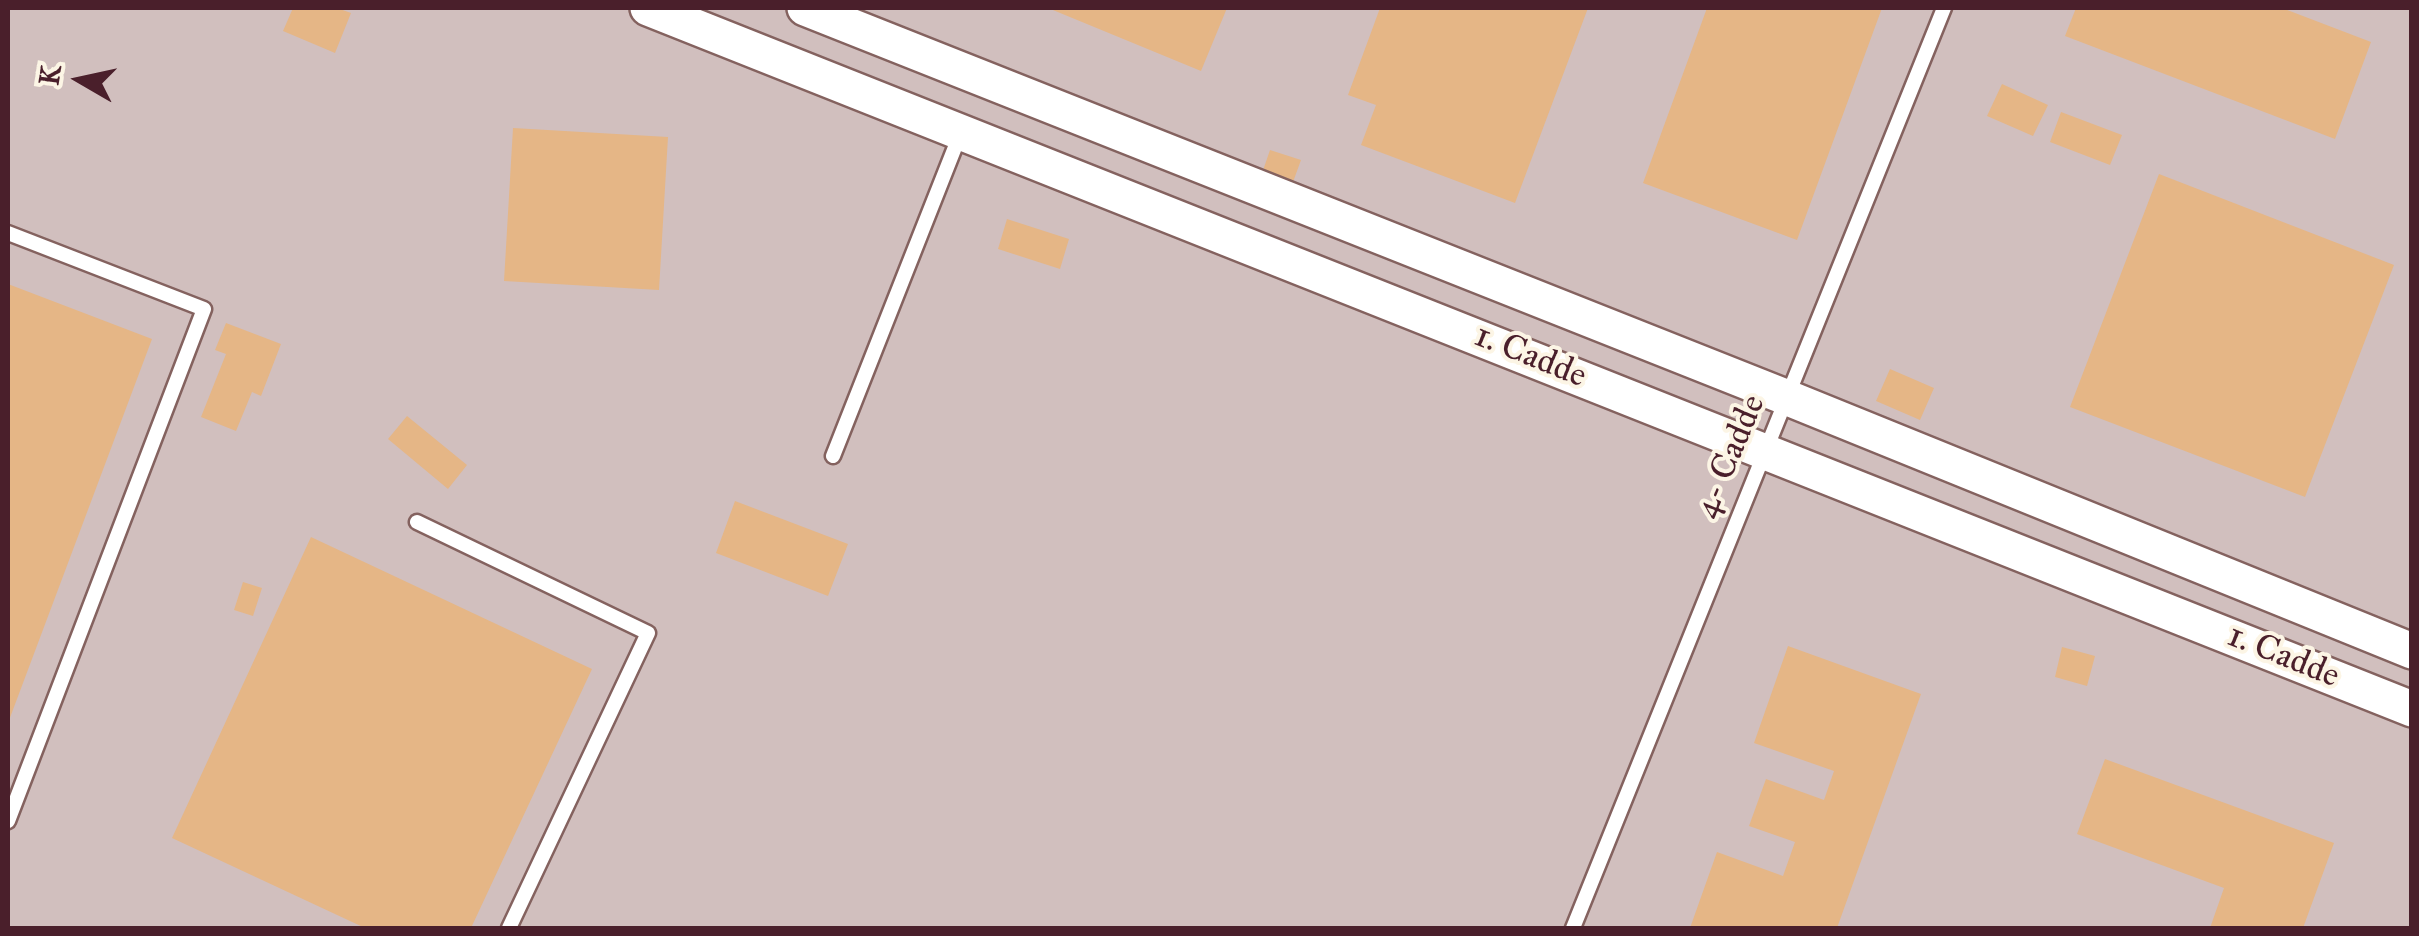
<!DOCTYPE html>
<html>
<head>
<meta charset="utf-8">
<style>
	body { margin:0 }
	#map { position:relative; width:2419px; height:936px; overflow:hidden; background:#f1dfbf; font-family:"IM FELL Great Primer",serif }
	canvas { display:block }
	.frame { position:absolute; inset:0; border:10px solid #4a1f2b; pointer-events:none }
	.north { position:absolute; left:30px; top:30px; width:100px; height:100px; -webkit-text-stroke:8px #fcf5e5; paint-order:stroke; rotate:279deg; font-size:28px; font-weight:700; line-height:40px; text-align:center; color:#4a1f2b }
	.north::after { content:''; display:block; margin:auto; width:35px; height:45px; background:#4a1f2b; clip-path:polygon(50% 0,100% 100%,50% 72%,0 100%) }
</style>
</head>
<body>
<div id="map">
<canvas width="2419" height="936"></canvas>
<div class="frame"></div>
<div class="north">K</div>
</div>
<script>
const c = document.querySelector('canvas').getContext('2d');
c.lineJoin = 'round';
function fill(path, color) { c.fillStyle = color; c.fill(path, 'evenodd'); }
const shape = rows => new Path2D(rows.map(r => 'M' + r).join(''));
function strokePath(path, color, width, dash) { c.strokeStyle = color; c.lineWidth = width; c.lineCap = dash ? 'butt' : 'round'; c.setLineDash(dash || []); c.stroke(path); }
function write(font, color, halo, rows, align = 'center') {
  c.font = font + ' "IM FELL Great Primer",serif'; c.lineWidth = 8; c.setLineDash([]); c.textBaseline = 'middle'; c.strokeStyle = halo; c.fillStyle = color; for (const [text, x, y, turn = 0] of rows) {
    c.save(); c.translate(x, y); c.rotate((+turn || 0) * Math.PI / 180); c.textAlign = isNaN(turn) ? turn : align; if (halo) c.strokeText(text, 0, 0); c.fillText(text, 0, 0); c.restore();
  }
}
const industrial = shape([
	[8,8,2411,8,2411,928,8,928]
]);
const building = shape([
	[293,8,337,8,351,13,335,53,283,31],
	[1048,8,1227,8,1201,71],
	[1380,8,1588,8,1515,203,1361,145,1376,105,1348,95],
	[1707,8,1882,8,1797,240,1643,183],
	[2076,8,2282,8,2371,42,2335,139,2065,36],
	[2002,84,2048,105,2033,136,1987,116],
	[2061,112,2122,135,2110,165,2050,142],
	[513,128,668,137,659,290,504,281],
	[1270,150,1301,160,1289,193,1259,182],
	[2159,174,2394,265,2305,497,2070,407],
	[1007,219,1069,239,1060,269,998,249],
	[8,284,152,339,8,723],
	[226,323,281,344,261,396,252,392,236,431,201,417,226,354,215,350],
	[1890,369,1934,388,1920,420,1876,401],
	[407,416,467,465,448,489,388,439],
	[735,501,848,544,828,596,716,553],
	[311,537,592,669,471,928,365,928,172,838],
	[243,582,262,588,253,616,234,610],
	[1788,646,1921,694,1837,928,1690,928,1717,852,1783,876,1795,842,1749,826,1766,779,1824,800,1834,771,1754,743],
	[2062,647,2095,656,2087,686,2055,677],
	[2105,759,2334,843,2303,928,2210,928,2224,888,2077,834]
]);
const service = shape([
	[8,233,204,309,8,821],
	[833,456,961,132],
	[417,522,648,633,509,928],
	[1573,928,1944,8]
]);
const tertiary = shape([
	[648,8,2412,709],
	[805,8,1788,398,2412,651]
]);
const streetNames = [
	["1. Cadde",1530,357,22],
	["4- Cadde",1731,457,-67],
	["1. Cadde",2283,657,22]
];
fill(industrial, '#d1bfbe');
fill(building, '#e5b686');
strokePath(service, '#84625f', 19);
strokePath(tertiary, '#84625f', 40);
strokePath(service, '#fff', 14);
strokePath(tertiary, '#fff', 35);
write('35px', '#4a1f2b', '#fcf5e5', streetNames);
</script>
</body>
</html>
